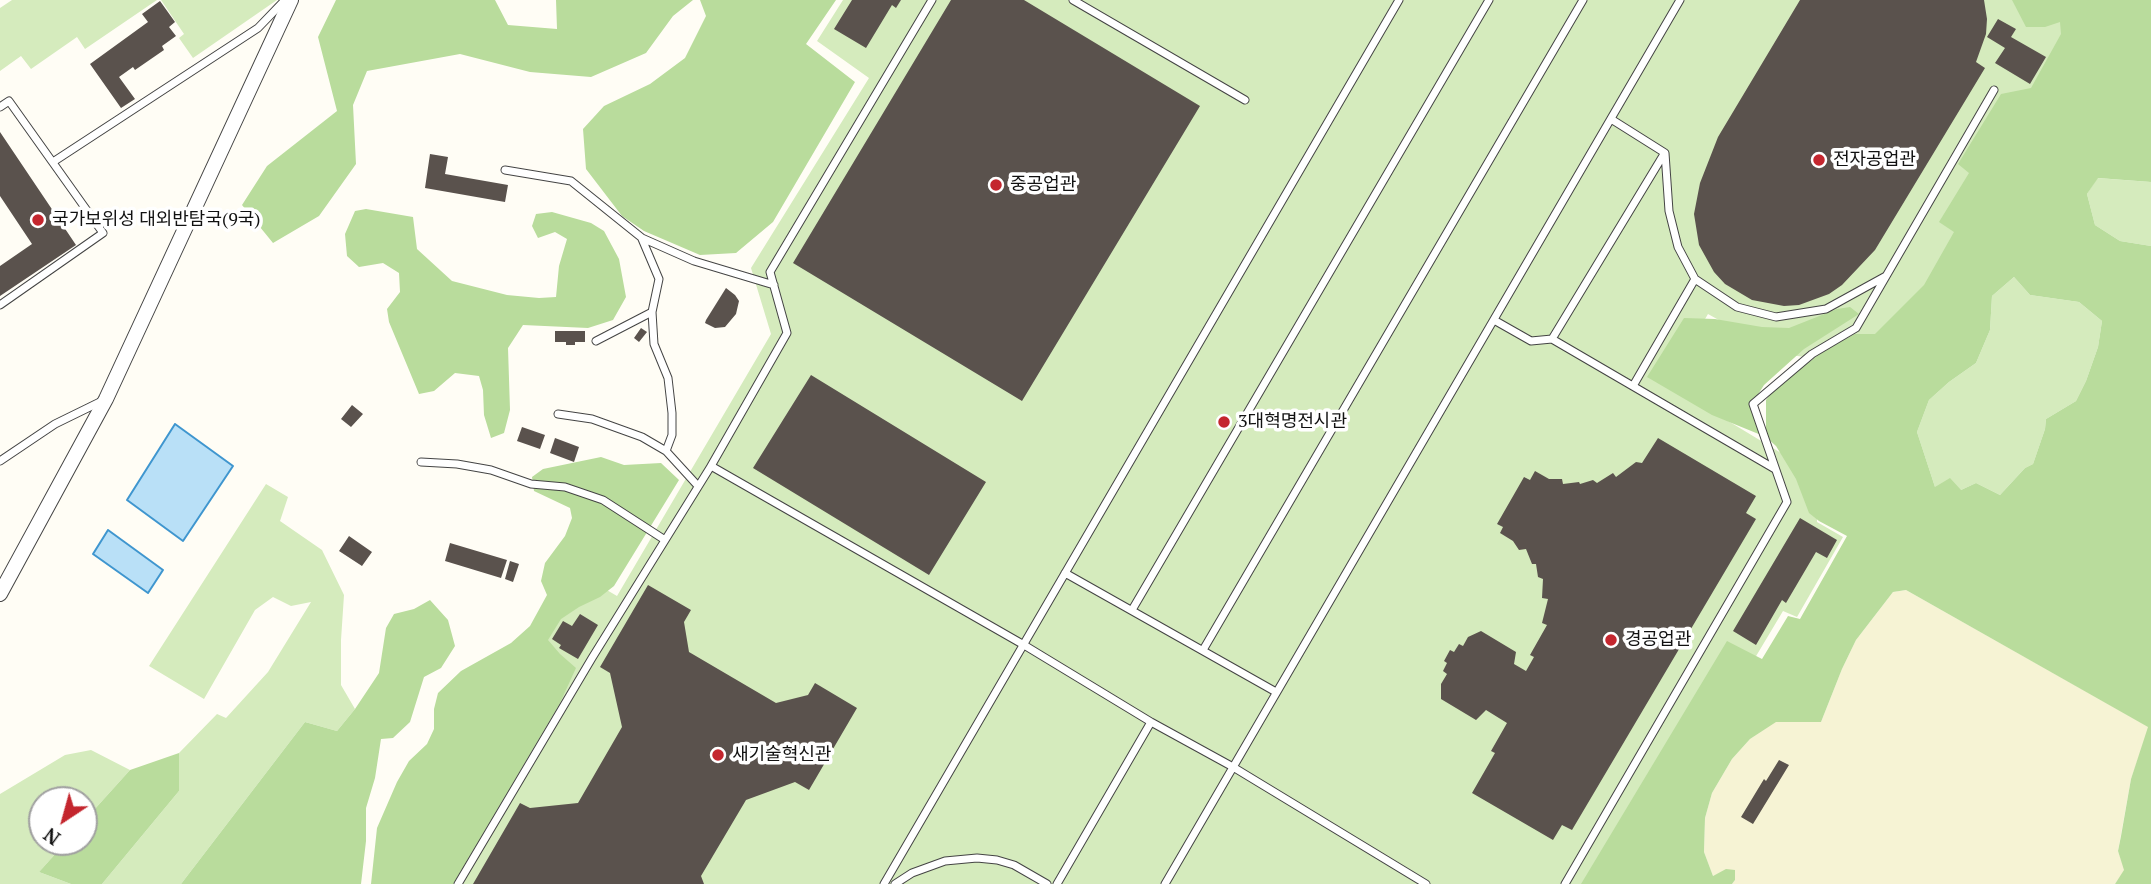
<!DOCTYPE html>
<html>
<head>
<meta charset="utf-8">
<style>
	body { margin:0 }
	#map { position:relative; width:2151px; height:884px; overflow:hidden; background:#fffdf5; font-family:"PT Serif",serif }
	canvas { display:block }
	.north { position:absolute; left:28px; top:786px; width:70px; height:70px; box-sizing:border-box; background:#fff; border:2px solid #a0a0a0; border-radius:50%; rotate:216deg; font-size:19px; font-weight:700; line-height:28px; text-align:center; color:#111 }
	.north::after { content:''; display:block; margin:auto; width:24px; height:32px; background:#c4262e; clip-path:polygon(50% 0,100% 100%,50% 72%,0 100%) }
</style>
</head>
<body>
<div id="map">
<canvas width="2151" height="884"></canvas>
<div class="north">N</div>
</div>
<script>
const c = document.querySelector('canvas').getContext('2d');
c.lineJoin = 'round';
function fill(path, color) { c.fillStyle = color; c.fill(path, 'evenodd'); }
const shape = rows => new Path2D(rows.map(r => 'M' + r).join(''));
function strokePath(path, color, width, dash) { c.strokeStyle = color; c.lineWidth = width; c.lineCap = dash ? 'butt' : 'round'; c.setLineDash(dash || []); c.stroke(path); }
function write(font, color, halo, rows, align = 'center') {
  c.font = font + ' "PT Serif","Noto Sans KR",serif'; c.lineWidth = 7; c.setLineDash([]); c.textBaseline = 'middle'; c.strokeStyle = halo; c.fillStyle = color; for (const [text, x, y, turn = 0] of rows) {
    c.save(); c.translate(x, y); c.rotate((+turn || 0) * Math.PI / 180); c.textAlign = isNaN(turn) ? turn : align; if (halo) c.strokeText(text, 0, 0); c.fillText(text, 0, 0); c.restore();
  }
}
const farmland = shape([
	[1906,590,2149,727,2131,779,2118,851,2125,870,2115,884,1732,884,1735,880,1726,870,1713,876,1704,852,1705,818,1712,793,1732,759,1750,739,1776,721,1821,722,1842,669,1856,640,1893,592]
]);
const green = shape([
	[12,0,157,0,85,49,77,37,31,69,21,56,0,71,0,8],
	[161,0,277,0,193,58,179,38,184,34],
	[843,0,2056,0,2076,22,1910,324,1850,364,1778,353,1708,314,1667,384,1791,459,1817,498,1817,522,1843,537,1797,617,1783,611,1620,884,447,884,538,653,583,576,617,596,771,334,751,268,869,78,817,41],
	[2097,178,2151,182,2151,246,2120,241,2095,225,2087,194],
	[2014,277,2030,295,2079,302,2102,321,2098,347,2086,381,2076,401,2046,419,2045,429,2033,464,2025,468,2000,495,1976,483,1961,490,1935,487,1917,432,1929,400,1949,382,1976,363,1990,330,1992,296],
	[266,484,288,497,280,521,322,550,344,595,341,640,341,685,355,709,337,731,305,722,181,884,102,884,179,791,179,753,217,714,226,718,268,672,311,602,291,606,273,597,255,610,204,699,149,666],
	[91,750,130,770,84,821,84,800,42,800,42,842,66,842,39,872,71,884,0,884,0,794,65,755]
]);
const forest = shape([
	[336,0,495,0,508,25,557,29,556,0,693,0,673,16,646,53,591,77,530,72,460,54,367,71,353,105,356,164,319,216,273,243,242,205,267,166,337,111,318,37],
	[700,0,836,0,806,44,855,82,773,222,736,253,700,255,644,231,622,216,586,169,583,129,604,106,650,84,685,58,706,16],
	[2012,0,2151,0,2151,182,2098,178,2087,194,2095,225,2120,241,2151,246,2151,884,2115,884,2124,870,2118,851,2121,836,2131,779,2148,727,1906,590,1893,592,1856,640,1842,669,1821,722,1776,722,1750,739,1732,759,1712,793,1705,818,1704,852,1713,876,1726,869,1735,870,1735,880,1732,884,1581,884,1727,641,1762,659,1788,616,1800,619,1847,536,1819,521,1809,513,1796,479,1776,446,1766,437,1712,415,1647,377,1684,318,1715,319,1762,327,1789,328,1837,309,1850,307,1859,314,1804,349,1764,385,1757,396,1756,416,1759,429,1766,429,1766,400,1776,386,1827,349,1855,334,1875,334,1924,285,1954,232,1939,222,1969,173,1958,164,2001,94,2031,88,2061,34,2060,22,2045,27,2026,27],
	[2014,277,2030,295,2079,302,2102,321,2098,347,2086,381,2076,401,2046,419,2045,429,2033,464,2025,468,2000,495,1976,483,1961,490,1950,478,1935,487,1917,432,1929,400,1949,382,1976,363,1990,330,1992,296],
	[366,209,413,217,417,249,452,281,507,295,539,298,556,297,559,266,567,239,555,232,538,238,532,226,536,214,552,212,591,223,604,231,619,259,626,297,613,320,588,328,523,325,508,348,510,410,504,433,491,438,484,415,483,390,479,376,455,373,434,391,419,394,389,322,387,309,400,292,399,273,383,263,359,267,347,256,345,234,355,211],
	[601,457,624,465,661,463,679,480,614,586,600,597,579,607,561,619,548,640,560,654,576,668,560,703,453,884,371,884,377,828,397,782,409,761,427,744,434,729,434,709,438,693,461,671,511,643,530,626,547,595,541,581,545,563,565,536,572,518,570,508,534,491,532,477,543,469],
	[430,600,448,620,455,646,441,668,424,677,410,722,393,738,381,739,375,778,366,808,366,841,361,884,181,884,305,722,337,731,355,709,379,673,386,628,394,614,414,609],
	[179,753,179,791,102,884,71,884,39,872,66,842,84,842,84,821,130,770]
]);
const water = shape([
	[175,424,233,466,183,541,127,500,175,424],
	[108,530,163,570,148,593,93,554,108,530]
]);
const building = shape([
	[852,0,901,0,896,8,892,5,866,48,834,29],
	[951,0,1024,0,1200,106,1022,401,793,263],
	[1800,0,1984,0,1987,19,1986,34,1976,62,1985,68,1875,250,1842,285,1829,294,1799,305,1784,306,1752,300,1725,284,1714,272,1699,245,1694,214,1700,183,1718,137],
	[160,1,175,22,169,27,176,36,162,46,164,50,135,70,133,67,119,77,135,99,121,108,90,64,148,22,142,14],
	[1998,19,2016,29,2011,37,2046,57,2030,84,1995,63,2005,48,1987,37],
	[0,132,76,245,0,296,0,266,32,244,0,196],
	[430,154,448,157,445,174,508,185,505,202,425,188],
	[726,288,735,295,739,301,736,314,725,327,715,328,705,323,706,320],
	[641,328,647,332,639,342,634,338],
	[555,331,585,331,585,342,575,342,575,345,566,345,566,342,555,342],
	[811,375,986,482,929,575,753,468],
	[352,405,363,414,351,427,341,419],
	[522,427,545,435,540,449,517,441],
	[555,438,579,447,574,462,550,453],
	[1658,438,1756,496,1746,513,1756,519,1572,830,1562,825,1553,840,1472,793,1495,753,1491,751,1507,723,1486,710,1476,720,1441,699,1441,684,1447,674,1443,671,1447,663,1444,661,1450,650,1454,652,1459,644,1463,646,1468,637,1481,631,1516,652,1514,664,1526,671,1534,657,1530,655,1547,625,1542,623,1548,599,1542,598,1543,579,1538,577,1536,564,1532,564,1526,549,1519,550,1513,541,1500,533,1503,527,1497,524,1524,477,1530,480,1535,471,1549,479,1562,479,1563,484,1579,482,1580,484,1593,480,1597,483,1613,473,1616,477,1636,462,1642,463],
	[1800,518,1837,540,1827,558,1816,552,1786,603,1782,600,1756,645,1733,631],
	[349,536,372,552,362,566,339,551],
	[450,543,507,560,501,578,445,561],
	[510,561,519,564,513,582,505,579],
	[648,585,691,610,684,622,689,652,776,703,808,695,815,683,857,708,809,790,795,782,746,800,701,876,704,884,473,884,520,803,530,808,578,803,622,727,610,673,600,667],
	[580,614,598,625,578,659,559,648,561,645,552,639,563,621,572,626],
	[1779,760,1789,765,1753,824,1741,817,1764,779,1766,781]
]);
const service = shape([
	[1073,0,1245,100],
	[0,107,9,101,103,233,0,305],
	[1611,119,1665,153,1669,211,1678,247,1695,279,1737,307,1776,317,1826,309,1886,276],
	[53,162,258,28,285,0],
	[505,170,571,181,642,238,694,261,774,285],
	[642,239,659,279,652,312,654,344,668,378,672,413,672,435,666,451],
	[1494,320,1531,341,1552,339,1775,469],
	[1552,339,1664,154],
	[596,341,652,312],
	[1633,386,1695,279],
	[558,414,592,419,642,437,666,451,698,486],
	[0,461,55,424,102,401],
	[421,462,457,464,491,470,531,484,565,487,603,500,665,540],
	[711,466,1024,645,1151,722,1233,767,1426,884],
	[1065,573,1276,692],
	[1132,610,1489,0],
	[1203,650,1583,0],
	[458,884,592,658,711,466,787,333,770,272,932,0],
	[884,884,1399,0],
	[895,884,912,873,945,861,977,858,997,860,1014,865,1047,884],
	[1057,884,1151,722],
	[1165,884,1680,0],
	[1565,884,1787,502,1753,404,1812,354,1856,328,1994,90]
]);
const minor = shape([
	[0,594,106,399,291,0]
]);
const markers = [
	[1819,160,7,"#c4262e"],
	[996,185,7,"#c4262e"],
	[38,220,7,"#c4262e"],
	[1224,422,7,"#c4262e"],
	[1611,640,7,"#c4262e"],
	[718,755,7,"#c4262e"]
];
const poiNames = [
	["전자공업관",1833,160],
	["중공업관",1010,185],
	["국가보위성 대외반탐국(9국)",52,220],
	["3대혁명전시관",1238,422],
	["경공업관",1625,640],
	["새기술혁신관",732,755]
];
fill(farmland, '#f6f3d4');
fill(green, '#d5ebbd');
fill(forest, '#b9dc9c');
fill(water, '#b9e0f7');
strokePath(water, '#3f96cf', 2);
fill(building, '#5a524d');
strokePath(service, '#444', 9);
strokePath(minor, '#444', 16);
strokePath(service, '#fff', 7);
strokePath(minor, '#fff', 14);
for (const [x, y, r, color] of markers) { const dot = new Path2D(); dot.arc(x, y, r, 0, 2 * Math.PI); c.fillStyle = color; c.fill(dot); strokePath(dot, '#fff', 2.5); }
write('18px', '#111', '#fff', poiNames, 'left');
</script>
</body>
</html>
